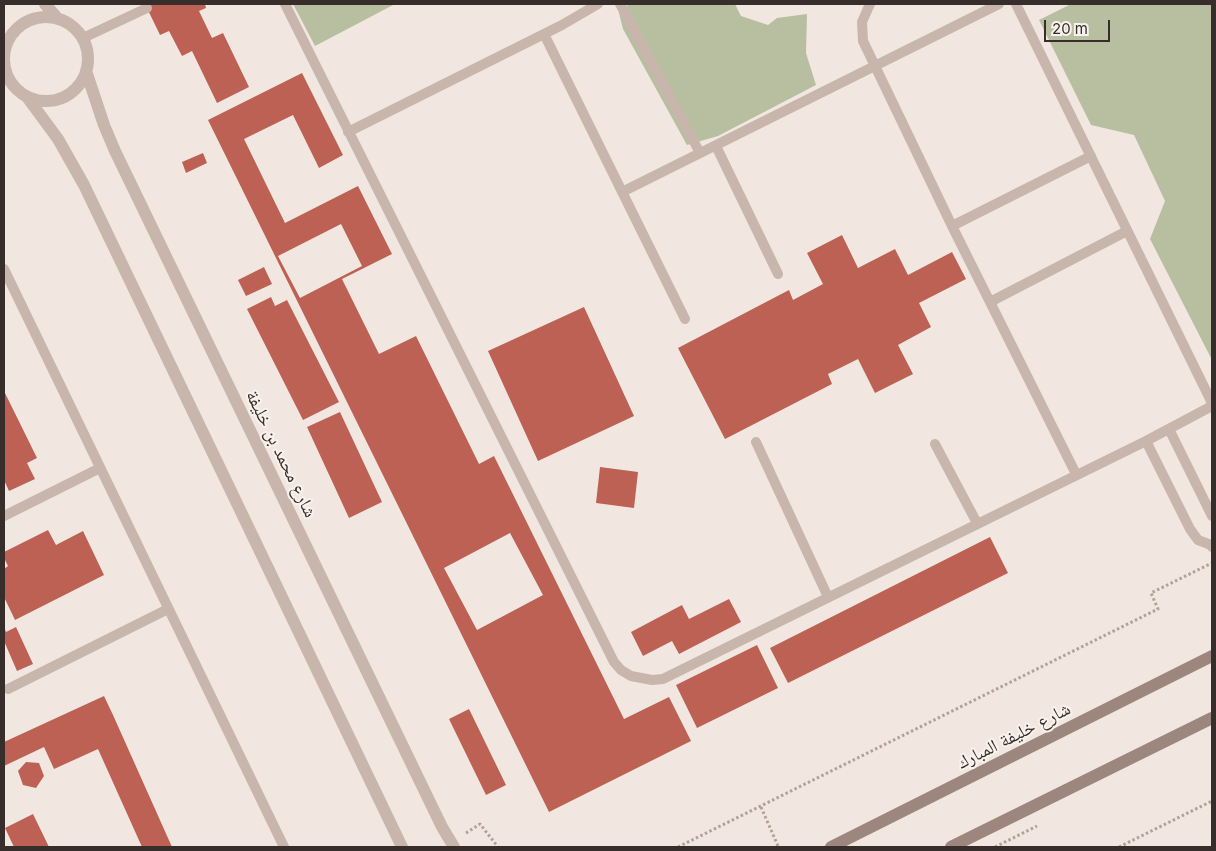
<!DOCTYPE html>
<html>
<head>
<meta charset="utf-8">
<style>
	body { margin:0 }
	#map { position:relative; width:1216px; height:851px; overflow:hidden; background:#f1e7e0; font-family:Inter,sans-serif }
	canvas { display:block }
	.frame { position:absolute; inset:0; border:5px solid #372d2b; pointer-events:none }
	.scale { position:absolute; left:1044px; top:20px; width:66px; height:22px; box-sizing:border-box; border:2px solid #372d2b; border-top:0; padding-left:6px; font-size:15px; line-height:18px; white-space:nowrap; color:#372d2b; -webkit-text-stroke:4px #f9f2ec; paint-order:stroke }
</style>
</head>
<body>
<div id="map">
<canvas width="1216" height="851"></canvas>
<div class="frame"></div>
<div class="scale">20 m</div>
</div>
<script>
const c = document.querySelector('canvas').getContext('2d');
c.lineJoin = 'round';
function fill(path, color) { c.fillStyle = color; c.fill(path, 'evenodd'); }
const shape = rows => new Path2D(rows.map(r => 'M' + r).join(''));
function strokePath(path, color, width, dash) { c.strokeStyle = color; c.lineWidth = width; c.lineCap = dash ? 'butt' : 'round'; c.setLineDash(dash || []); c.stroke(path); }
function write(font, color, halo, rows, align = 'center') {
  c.font = font + ' Inter,"Noto Naskh Arabic",sans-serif'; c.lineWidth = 4; c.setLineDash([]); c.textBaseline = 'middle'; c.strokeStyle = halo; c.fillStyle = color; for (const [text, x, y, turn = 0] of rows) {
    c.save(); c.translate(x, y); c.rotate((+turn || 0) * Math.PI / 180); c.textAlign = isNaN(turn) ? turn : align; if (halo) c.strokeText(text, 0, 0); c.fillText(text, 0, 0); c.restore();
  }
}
const green = shape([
	[293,4,395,4,315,46],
	[629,4,735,4,741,16,768,25,777,18,807,14,806,53,816,85,718,136,687,145,623,29,619,13],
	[1071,4,1212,4,1212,360,1150,239,1165,201,1134,135,1091,125,1039,20]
]);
const building = shape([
	[145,4,205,4,206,8,199,11,212,38,223,33,249,87,217,103,192,51,182,56,169,31,160,35],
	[302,73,343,155,319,168,293,115,244,139,285,223,358,186,392,254,342,279,379,354,416,336,479,464,494,456,624,719,669,697,691,741,549,812,208,120],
	[341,224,362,266,300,298,278,256],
	[510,533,543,595,477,630,444,568],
	[203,153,207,163,186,173,182,162],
	[842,235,858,268,895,249,908,275,952,252,966,279,919,303,931,327,898,345,913,374,875,393,858,359,828,374,832,384,725,439,678,348,789,290,793,300,823,284,807,253],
	[264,267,272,284,246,296,238,280],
	[271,297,275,306,287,300,339,402,303,420,247,309],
	[584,307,634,416,538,461,488,351],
	[4,391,37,458,27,463,35,479,9,491,4,480],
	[340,412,382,502,349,518,307,427],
	[600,467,638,472,634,508,596,503],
	[48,530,56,545,83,531,104,575,15,620,4,597,4,569,8,566,4,558,4,552],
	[990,537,1008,573,788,683,770,648],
	[729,599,741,622,679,654,672,641,643,656,631,632,682,605,689,619],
	[4,627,6,632,16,627,33,664,17,671,4,641],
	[757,645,778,688,697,728,676,685],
	[104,696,113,715,172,847,142,847,98,749,54,769,44,747,4,766,4,742],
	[469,709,506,785,486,795,449,719],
	[26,762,39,763,44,776,36,788,23,785,18,771],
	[33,814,49,847,14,847,5,828]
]);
const path = shape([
	[761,807,778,846],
	[466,833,480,824,498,847],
	[678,847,1158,609,1151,593,1212,563],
	[995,847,1037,826],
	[1119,847,1212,801]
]);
const lane = shape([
	[285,4,614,662,621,670,631,676,652,680,663,679,673,674,1146,441,1212,406],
	[620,4,700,153],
	[870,4,862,22,863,41,952,226,1076,474],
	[1016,4,1212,403],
	[544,34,685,319],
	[83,38,147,8],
	[348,132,562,25,598,4],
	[716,146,778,274],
	[622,192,999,4],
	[952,226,1091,156],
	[4,269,284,847],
	[990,302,1127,231],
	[1169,429,1212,516],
	[1146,441,1190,529,1198,540,1211,545,1212,547],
	[756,442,828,597],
	[935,444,977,523],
	[4,516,100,468],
	[8,689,168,609]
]);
const street = shape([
	[45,4,58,19],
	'4 59a42 42 0 1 1 84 0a42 42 0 1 1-84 0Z',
	[86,71,104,125,115,151,442,827,454,847],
	[27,97,58,139,84,185,402,847]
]);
const secondary = shape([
	[831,847,1212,656],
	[951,847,1212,718]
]);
const streetNames = [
	["شارع محمد بن خليفة",281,454,64],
	["شارع خليفة المبارك",1014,736,-27]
];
fill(green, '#b8bfa1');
fill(building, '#bc6153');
strokePath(path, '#b4a096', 3, [2.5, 2.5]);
strokePath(lane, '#c8b6ac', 10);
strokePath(street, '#c8b6ac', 12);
strokePath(secondary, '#9c867e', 12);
write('18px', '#372d2b', '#f9f2ec', streetNames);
</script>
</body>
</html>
